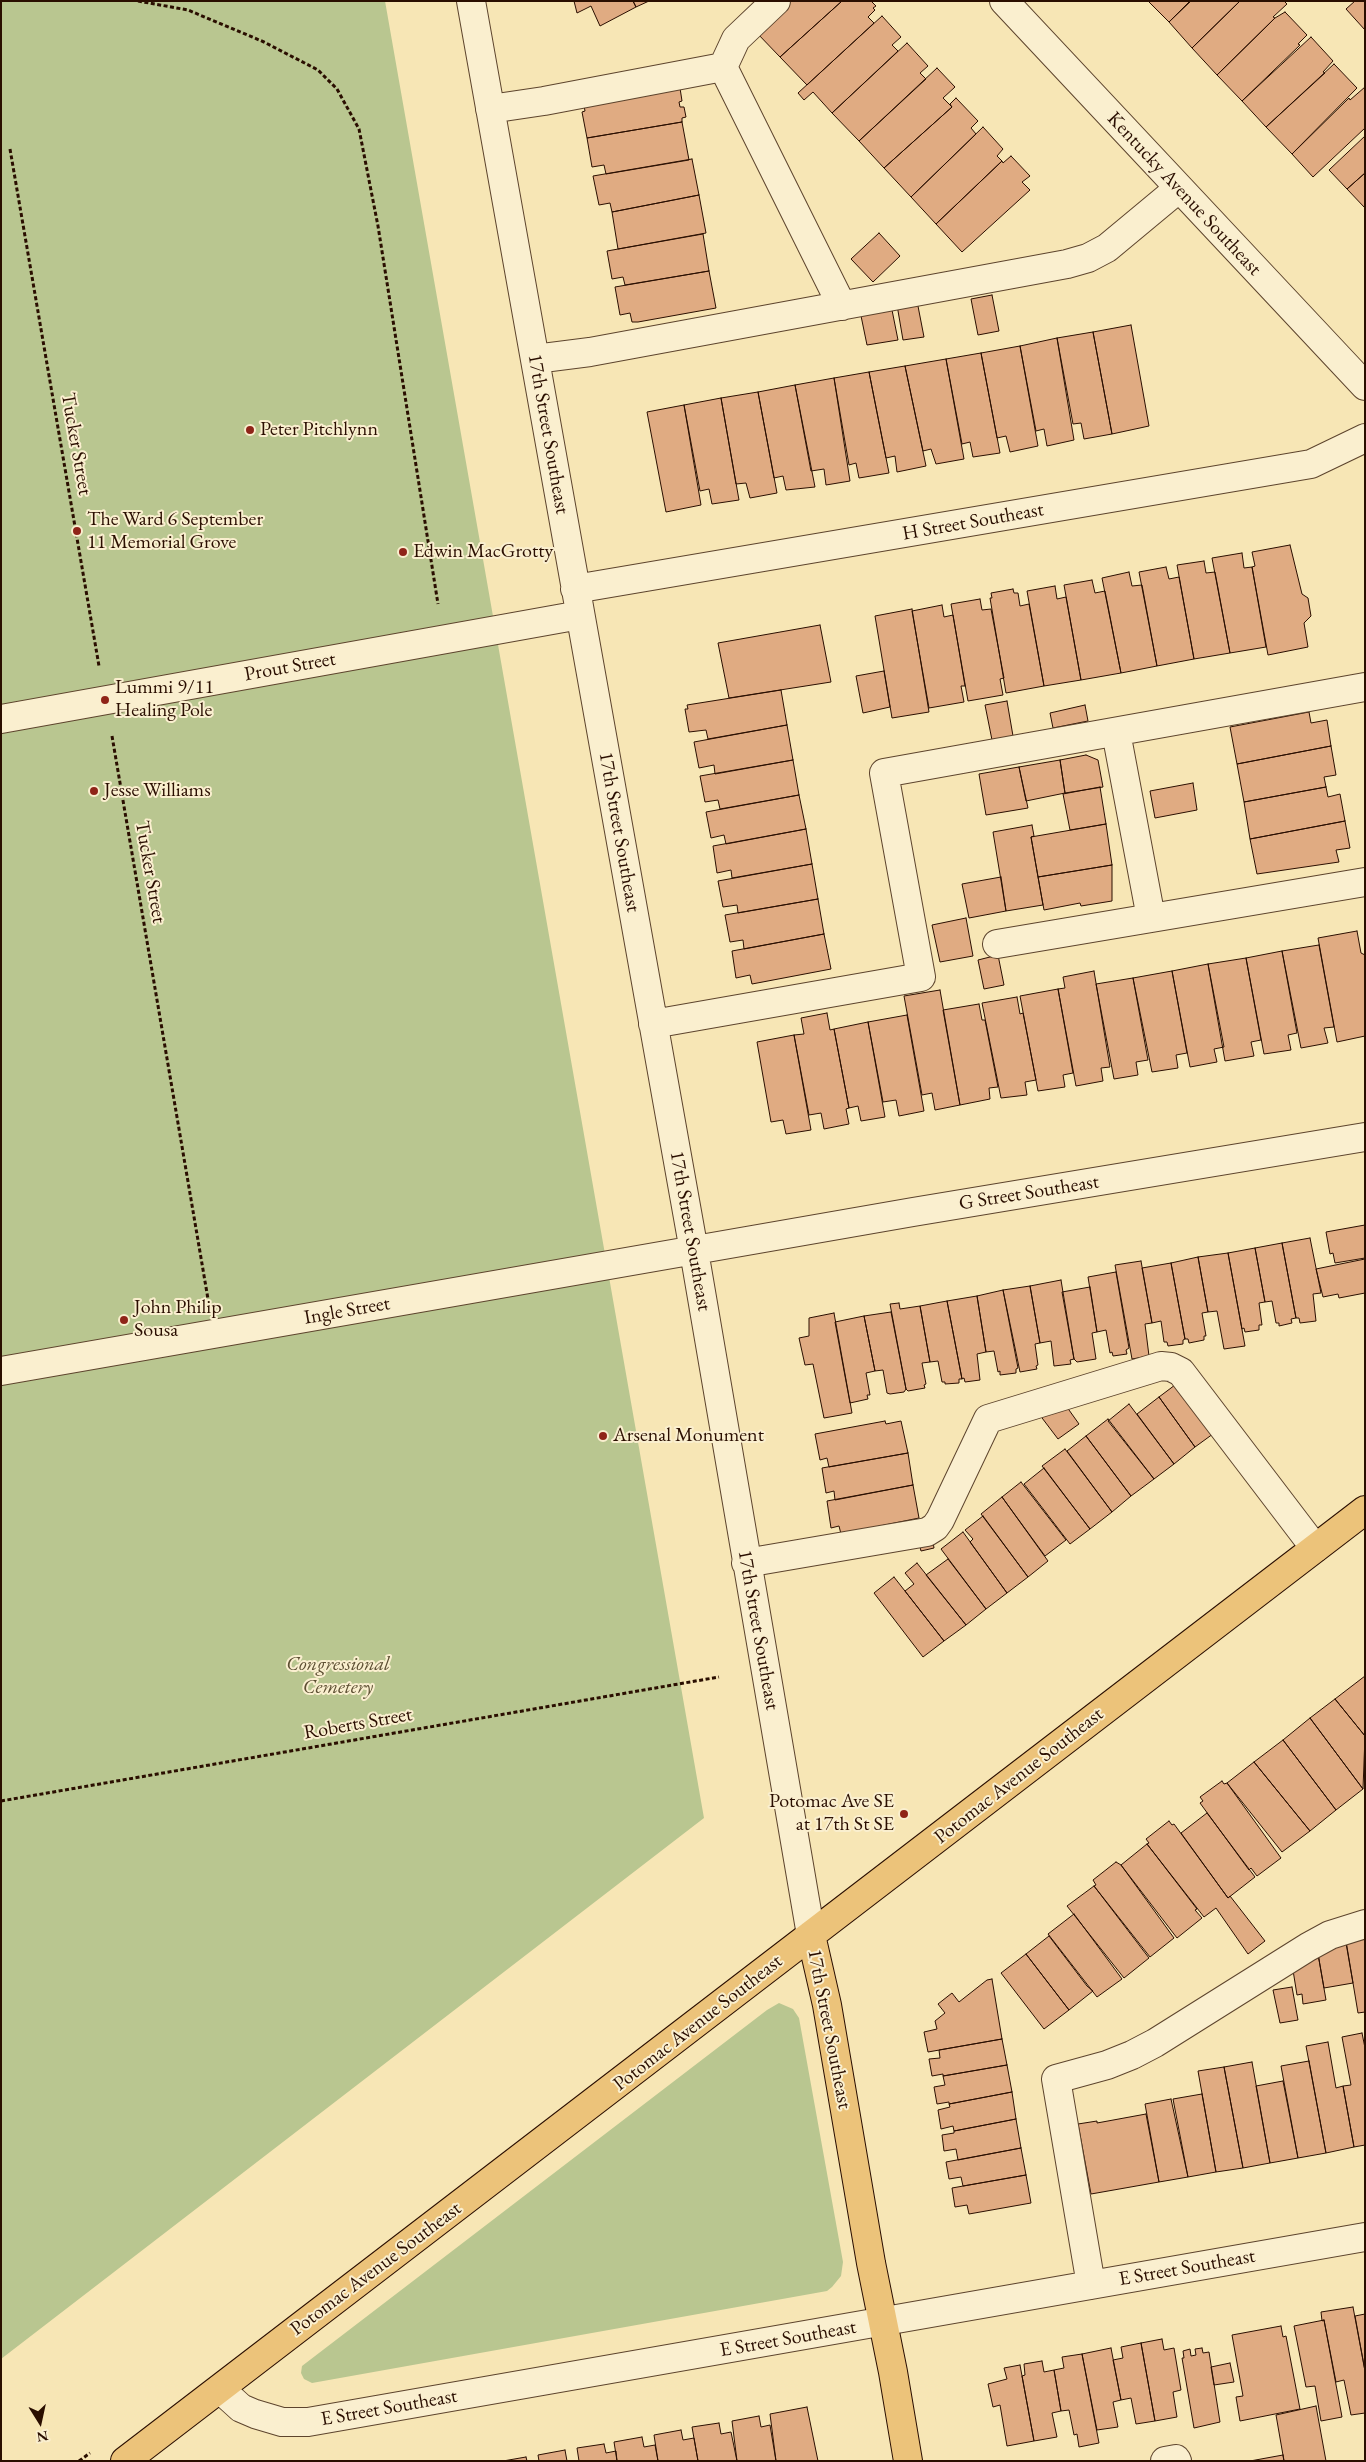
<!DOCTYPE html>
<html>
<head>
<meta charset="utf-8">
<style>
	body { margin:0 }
	#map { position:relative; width:1366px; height:2462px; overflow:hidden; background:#f7e6b5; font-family:"EB Garamond",serif }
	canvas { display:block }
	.frame { position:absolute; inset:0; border:2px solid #2a0e00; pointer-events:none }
	.north { position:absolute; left:15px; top:2397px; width:50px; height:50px; -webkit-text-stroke:4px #faefcf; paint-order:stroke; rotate:170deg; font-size:14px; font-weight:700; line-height:20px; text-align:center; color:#2a0e00 }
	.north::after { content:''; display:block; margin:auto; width:18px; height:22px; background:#2a0e00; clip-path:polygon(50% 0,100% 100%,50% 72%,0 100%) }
</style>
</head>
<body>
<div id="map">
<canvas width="1366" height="2462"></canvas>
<div class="frame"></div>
<div class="north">N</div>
</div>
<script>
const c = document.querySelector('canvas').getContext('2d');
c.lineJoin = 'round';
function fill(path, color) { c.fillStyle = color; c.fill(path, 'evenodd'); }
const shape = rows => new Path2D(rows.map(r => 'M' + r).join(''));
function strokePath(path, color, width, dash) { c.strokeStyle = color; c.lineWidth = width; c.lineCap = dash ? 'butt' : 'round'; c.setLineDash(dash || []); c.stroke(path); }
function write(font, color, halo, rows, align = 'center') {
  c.font = font + ' "EB Garamond",serif'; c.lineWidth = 4; c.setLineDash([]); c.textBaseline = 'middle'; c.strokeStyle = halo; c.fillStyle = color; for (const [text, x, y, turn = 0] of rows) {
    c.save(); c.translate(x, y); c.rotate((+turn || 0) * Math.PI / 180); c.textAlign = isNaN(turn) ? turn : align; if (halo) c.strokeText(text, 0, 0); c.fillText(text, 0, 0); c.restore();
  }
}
const green = shape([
	[1,1,385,1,704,1818,1,2359],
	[779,2003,793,2009,799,2018,843,2262,841,2276,832,2287,827,2291,312,2383,304,2379,301,2373,302,2366,767,2010]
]);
const building = shape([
	[574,1,633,1,636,7,600,26,591,6,577,13,574,1],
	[633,1,649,1,636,7,633,1],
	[786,1,842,1,780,57,756,32,786,1],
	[842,1,871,1,876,6,873,8,875,10,868,17,874,23,807,85,780,57,842,1],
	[1148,1,1190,1,1169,22,1148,1],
	[1191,1,1240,1,1192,48,1169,22,1191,1],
	[1240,1,1284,1,1287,4,1273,17,1275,18,1217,75,1192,48,1240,1],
	[1355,1,1365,1,1365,30,1346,9,1355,1],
	[1285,12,1307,35,1298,44,1300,45,1242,101,1217,75,1275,18,1285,12],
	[882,16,901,37,892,45,898,51,832,113,813,92,804,100,798,93,882,16],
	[1311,37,1333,61,1323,72,1325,73,1266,127,1242,101,1311,37],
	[907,43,928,66,920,73,926,79,859,141,832,113,907,43],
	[1334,64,1357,88,1292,154,1266,127,1334,64],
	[937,68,955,87,943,98,952,107,884,168,859,141,937,68],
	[1365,87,1365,128,1313,177,1292,154,1349,98,1350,100,1365,87],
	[680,88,682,101,679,102,680,107,684,107,686,117,682,118,682,122,587,138,582,112,585,111,584,106,680,88],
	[956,98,978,121,971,128,976,134,911,197,884,168,952,107,950,104,956,98],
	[682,122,689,160,606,174,604,165,592,167,587,138,682,122],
	[983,127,1003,149,997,156,1002,161,936,224,911,197,983,127],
	[1365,136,1365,173,1347,189,1329,170,1365,136],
	[1011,156,1030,176,1022,182,1030,190,962,252,936,224,1002,161,1003,163,1011,156],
	[692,159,699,195,612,212,610,203,599,205,593,176,692,159],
	[1365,173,1365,208,1347,189,1365,173],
	[699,195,706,233,618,249,612,212,699,195],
	[879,233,900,256,873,282,851,259,879,233],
	[703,234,709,271,625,285,623,277,612,279,607,251,703,234],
	[709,271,716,308,638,322,632,322,630,313,620,315,615,287,709,271],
	[992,295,999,331,978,335,971,299,992,295],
	[917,301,924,337,903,340,897,305,917,301],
	[891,305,898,340,867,345,860,311,891,305],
	[1131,325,1149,426,1112,434,1093,332,1131,325],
	[1093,332,1112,434,1084,439,1081,423,1073,424,1057,338,1093,332],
	[1057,338,1074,440,1047,446,1044,429,1036,431,1020,346,1057,338],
	[1020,346,1038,446,1010,452,1006,436,997,438,981,353,1020,346],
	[981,353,1000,453,973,457,970,442,962,444,946,359,981,353],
	[946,359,964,459,936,464,931,449,923,451,905,366,946,359],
	[905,366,926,466,897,472,895,456,886,458,869,372,905,366],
	[869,372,889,473,859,478,856,463,849,465,834,378,869,372],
	[834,378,850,481,826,485,824,469,811,471,795,385,834,378],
	[795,385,815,487,786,490,783,476,774,478,758,392,795,385],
	[758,392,777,493,750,498,746,483,736,484,721,398,758,392],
	[721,398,739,500,712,504,709,489,700,491,684,405,721,398],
	[684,405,701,505,666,512,647,412,684,405],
	[1290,545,1302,594,1308,598,1311,616,1304,623,1308,647,1268,655,1252,567,1255,566,1252,552,1290,545],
	[1242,553,1244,568,1252,567,1266,647,1230,653,1212,558,1242,553],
	[1204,561,1206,573,1215,572,1230,653,1194,659,1177,565,1204,561],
	[1166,567,1169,579,1179,577,1194,659,1157,666,1139,572,1166,567],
	[1129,572,1132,586,1142,585,1157,666,1121,673,1102,578,1129,572],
	[1092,580,1095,593,1105,591,1121,673,1081,680,1064,585,1092,580],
	[1055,586,1057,599,1066,597,1081,680,1044,686,1027,591,1055,586],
	[1013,589,1014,593,1018,593,1020,606,1029,604,1044,686,1006,693,990,598,992,598,991,593,1013,589],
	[980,599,982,610,991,609,1004,678,1000,679,1003,695,968,701,951,604,980,599],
	[942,605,944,617,953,615,965,686,961,686,964,702,929,708,912,611,942,605],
	[912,609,929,712,892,718,875,616,912,609],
	[820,625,831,682,729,698,718,643,820,625],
	[884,671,890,707,863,713,856,676,884,671],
	[781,690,787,725,708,739,706,730,689,732,685,709,688,709,687,705,781,690],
	[1007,701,1013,736,992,740,985,705,1007,701],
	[1085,705,1088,721,1053,728,1050,713,1085,705],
	[1309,712,1311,723,1327,720,1331,746,1237,764,1230,727,1309,712],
	[787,725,793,760,715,774,714,765,699,768,694,742,787,725],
	[1331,746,1336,775,1324,777,1326,787,1244,802,1237,764,1331,746],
	[1086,755,1098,760,1103,787,1065,793,1060,760,1086,755],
	[793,760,799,795,720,809,718,800,705,802,700,776,793,760],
	[1060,760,1065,793,1026,801,1019,767,1060,760],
	[1019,767,1028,808,986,815,979,774,1019,767],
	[1193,783,1197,810,1155,818,1150,791,1193,783],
	[1100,787,1106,824,1070,830,1063,794,1100,787],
	[1326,787,1328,797,1340,794,1345,821,1250,839,1244,802,1326,787],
	[799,795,806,829,726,844,724,835,711,838,706,812,799,795],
	[1345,821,1350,848,1336,850,1339,862,1257,874,1250,839,1345,821],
	[1106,824,1112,865,1038,877,1031,837,1106,824],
	[1032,825,1034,836,1031,837,1043,905,1006,911,993,832,1032,825],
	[806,829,812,864,732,878,731,870,717,873,713,846,806,829],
	[812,864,818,899,738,913,737,905,723,907,718,881,812,864],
	[1112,865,1112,901,1081,906,1080,903,1044,910,1038,877,1112,865],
	[1001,877,1006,911,969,918,962,884,1001,877],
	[818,899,824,934,744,949,743,940,730,942,725,915,818,899],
	[966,918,973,956,940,962,932,925,966,918],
	[1357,931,1361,953,1365,955,1365,1036,1337,1042,1318,938,1357,931],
	[824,934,831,969,752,984,750,975,736,978,732,951,824,934],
	[1319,945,1334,1027,1324,1028,1328,1043,1301,1048,1282,951,1319,945],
	[1282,951,1297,1033,1288,1035,1291,1050,1264,1054,1246,958,1282,951],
	[998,955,1004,985,984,989,978,960,998,955],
	[1246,958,1261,1040,1251,1042,1254,1056,1225,1061,1208,964,1246,958],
	[1208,964,1224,1047,1214,1049,1217,1062,1190,1067,1172,971,1208,964],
	[1094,971,1110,1067,1101,1068,1103,1081,1076,1086,1058,989,1065,988,1063,977,1094,971],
	[1172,971,1187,1053,1176,1055,1178,1068,1152,1072,1133,978,1172,971],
	[1133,978,1148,1060,1136,1062,1138,1075,1114,1079,1096,984,1133,978],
	[1058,989,1073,1073,1063,1075,1065,1087,1038,1091,1020,996,1058,989],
	[940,990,960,1105,935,1110,932,1093,922,1095,904,996,940,990],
	[1017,997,1020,1014,1023,1013,1036,1080,1025,1082,1027,1095,1001,1098,982,1003,1017,997],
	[979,1004,982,1020,985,1020,998,1087,989,1088,990,1099,960,1105,943,1010,979,1004],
	[827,1013,830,1030,834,1029,849,1108,846,1109,849,1124,824,1129,821,1113,809,1115,794,1035,804,1034,801,1018,827,1013],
	[907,1015,924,1111,899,1116,896,1100,883,1102,868,1022,907,1015],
	[868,1022,885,1117,861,1121,858,1106,849,1108,834,1029,868,1022],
	[794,1035,811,1130,786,1134,783,1120,771,1122,757,1042,794,1035],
	[1365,1225,1365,1258,1335,1263,1333,1253,1330,1254,1326,1232,1365,1225],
	[1310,1238,1321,1293,1313,1294,1316,1321,1300,1323,1299,1318,1296,1318,1282,1243,1310,1238],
	[1282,1243,1296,1318,1291,1319,1292,1323,1279,1326,1279,1323,1276,1323,1272,1301,1265,1302,1255,1248,1282,1243],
	[1255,1248,1265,1302,1259,1303,1262,1325,1259,1325,1259,1330,1245,1332,1244,1328,1242,1329,1228,1253,1255,1248],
	[1228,1253,1245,1346,1224,1349,1217,1311,1208,1312,1198,1257,1228,1253],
	[1198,1257,1208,1312,1202,1313,1206,1336,1204,1336,1204,1340,1189,1343,1188,1339,1185,1339,1171,1263,1198,1257],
	[1365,1259,1365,1293,1339,1298,1338,1294,1323,1297,1316,1269,1365,1259],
	[1141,1261,1152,1323,1145,1324,1149,1356,1132,1359,1115,1265,1141,1261],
	[1171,1263,1185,1339,1183,1340,1183,1344,1168,1346,1167,1342,1164,1342,1161,1321,1152,1323,1142,1268,1171,1263],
	[1116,1272,1129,1348,1126,1350,1127,1354,1113,1356,1112,1352,1110,1353,1106,1330,1097,1332,1088,1277,1116,1272],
	[1061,1280,1074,1359,1070,1360,1071,1364,1054,1366,1051,1341,1040,1343,1030,1286,1061,1280],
	[1030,1286,1040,1343,1035,1344,1038,1365,1036,1366,1037,1369,1020,1372,1003,1290,1030,1286],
	[1090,1287,1097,1332,1092,1333,1096,1359,1077,1362,1074,1359,1062,1292,1090,1287],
	[1003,1290,1018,1368,1016,1369,1016,1373,1000,1375,1000,1371,998,1372,994,1351,986,1352,977,1296,1003,1290],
	[977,1296,986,1352,977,1354,980,1380,965,1382,964,1378,962,1379,947,1301,977,1296],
	[947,1301,962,1379,959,1379,959,1383,945,1384,945,1382,942,1382,938,1361,930,1362,920,1306,947,1301],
	[899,1303,900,1309,920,1306,930,1362,922,1363,926,1384,924,1385,925,1388,908,1391,906,1389,890,1304,899,1303],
	[891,1312,906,1389,904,1392,890,1394,887,1393,883,1370,875,1371,864,1316,891,1312],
	[834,1313,852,1413,824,1418,813,1364,805,1365,799,1338,809,1336,809,1318,834,1313],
	[864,1316,875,1371,866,1373,870,1395,867,1395,868,1399,850,1403,835,1322,864,1316],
	[1179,1382,1217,1431,1195,1447,1159,1397,1179,1382],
	[1159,1397,1195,1447,1174,1464,1137,1414,1159,1397],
	[1064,1403,1079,1424,1058,1439,1036,1410,1064,1403],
	[1129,1404,1174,1464,1154,1479,1108,1421,1129,1404],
	[1108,1419,1154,1479,1131,1496,1086,1436,1108,1419],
	[885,1421,886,1424,901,1421,908,1453,829,1467,827,1458,820,1460,815,1434,885,1421],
	[1086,1436,1131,1496,1112,1512,1067,1451,1086,1436],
	[1065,1449,1112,1512,1090,1529,1042,1466,1065,1449],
	[908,1453,913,1485,835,1500,834,1491,826,1493,822,1468,908,1453],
	[1044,1468,1090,1529,1070,1544,1024,1484,1044,1468],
	[1021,1482,1066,1540,1045,1556,1002,1497,1021,1482],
	[913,1485,919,1518,841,1534,839,1526,831,1528,827,1501,913,1485],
	[1002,1497,1048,1561,1028,1577,981,1514,1002,1497],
	[983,1516,1028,1577,1007,1593,970,1542,973,1539,965,1530,983,1516],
	[963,1532,1007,1593,986,1609,941,1549,963,1532],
	[932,1536,934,1548,921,1551,918,1539,932,1536],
	[948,1559,986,1609,966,1625,926,1575,948,1559],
	[917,1563,966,1625,944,1641,905,1591,914,1584,905,1573,917,1563],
	[894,1577,944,1641,923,1657,874,1593,894,1577],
	[1365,1676,1365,1736,1335,1699,1365,1676],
	[1335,1699,1365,1736,1363,1789,1310,1718,1335,1699],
	[1310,1718,1363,1789,1336,1810,1283,1740,1310,1718],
	[1283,1740,1336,1810,1310,1831,1254,1762,1283,1740],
	[1254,1762,1310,1831,1282,1852,1227,1783,1254,1762],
	[1222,1781,1224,1784,1227,1783,1281,1858,1257,1876,1251,1868,1249,1870,1200,1803,1203,1801,1200,1797,1222,1781],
	[1207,1813,1255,1877,1228,1898,1181,1833,1207,1813],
	[1169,1821,1172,1825,1174,1824,1228,1898,1230,1896,1265,1941,1248,1954,1216,1908,1204,1917,1147,1844,1149,1843,1146,1839,1169,1821],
	[1147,1844,1197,1909,1195,1910,1202,1918,1177,1938,1121,1865,1147,1844],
	[1116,1862,1121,1865,1174,1938,1150,1957,1094,1886,1096,1885,1093,1880,1116,1862],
	[1094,1886,1149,1958,1124,1978,1067,1906,1094,1886],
	[1074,1914,1122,1979,1097,1997,1048,1934,1074,1914],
	[1365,1932,1365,2012,1358,2013,1345,1935,1365,1932],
	[1049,1936,1087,1986,1093,1991,1069,2010,1026,1954,1049,1936],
	[1346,1943,1353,1983,1324,1988,1317,1948,1346,1943],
	[1026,1954,1069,2010,1044,2029,1001,1973,1026,1954],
	[1318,1954,1326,2000,1303,2004,1302,1994,1297,1995,1292,1964,1318,1954],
	[992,1979,1002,2039,928,2052,924,2032,937,2029,935,2021,945,2013,938,2004,952,1993,959,2002,987,1980,992,1979],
	[1292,1987,1298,2020,1280,2023,1273,1990,1292,1987],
	[1362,2033,1365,2048,1365,2145,1354,2147,1343,2086,1351,2085,1342,2037,1362,2033],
	[1002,2039,1007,2065,943,2076,943,2074,932,2076,929,2059,940,2058,939,2050,1002,2039],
	[1328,2042,1336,2088,1343,2086,1354,2147,1326,2153,1306,2046,1328,2042],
	[1309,2061,1326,2153,1298,2158,1281,2066,1309,2061],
	[1252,2062,1270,2163,1243,2168,1224,2067,1252,2062],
	[1007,2065,1012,2092,949,2104,949,2102,937,2104,934,2087,945,2085,943,2076,1007,2065],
	[1224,2067,1243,2168,1216,2172,1198,2071,1224,2067],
	[1283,2081,1298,2158,1270,2163,1256,2086,1283,2081],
	[1012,2092,1016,2119,954,2131,953,2126,941,2129,938,2110,950,2107,949,2104,1012,2092],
	[1202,2094,1216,2172,1188,2177,1173,2099,1202,2094],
	[1171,2099,1188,2177,1159,2182,1145,2104,1171,2099],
	[1146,2114,1159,2182,1091,2194,1078,2124,1097,2121,1097,2123,1146,2114],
	[1016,2119,1021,2148,958,2160,956,2149,944,2151,942,2135,954,2133,954,2131,1016,2119],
	[1021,2148,1026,2175,963,2186,961,2177,949,2179,946,2162,1021,2148],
	[1026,2175,1031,2203,969,2214,967,2205,955,2207,952,2188,1026,2175],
	[1353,2307,1365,2371,1365,2413,1351,2415,1344,2380,1336,2382,1324,2320,1322,2321,1321,2312,1353,2307],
	[1365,2314,1365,2371,1355,2316,1365,2314],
	[1324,2320,1342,2417,1321,2421,1315,2386,1306,2387,1294,2326,1324,2320],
	[1281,2326,1283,2337,1286,2336,1300,2409,1240,2421,1236,2397,1243,2396,1232,2335,1281,2326],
	[1162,2339,1164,2350,1174,2348,1181,2390,1173,2392,1177,2417,1155,2421,1141,2343,1162,2339],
	[1141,2343,1155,2421,1136,2424,1131,2398,1121,2400,1113,2360,1123,2358,1121,2347,1141,2343],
	[1111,2348,1121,2400,1113,2402,1118,2427,1097,2430,1082,2354,1111,2348],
	[1202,2348,1203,2353,1209,2352,1220,2422,1194,2428,1182,2358,1184,2358,1183,2351,1190,2349,1191,2356,1196,2355,1195,2349,1202,2348],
	[1082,2354,1099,2443,1079,2447,1077,2434,1074,2435,1069,2410,1061,2411,1054,2370,1064,2368,1062,2357,1082,2354],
	[1042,2361,1044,2372,1054,2370,1061,2411,1052,2413,1057,2437,1034,2441,1022,2376,1025,2375,1024,2364,1042,2361],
	[1230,2363,1234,2382,1214,2385,1211,2367,1230,2363],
	[1020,2365,1034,2441,1007,2446,1000,2405,993,2407,988,2384,1007,2379,1004,2368,1020,2365],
	[1316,2406,1326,2461,1284,2461,1276,2415,1316,2406],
	[807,2407,818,2461,776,2461,770,2414,807,2407],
	[759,2416,761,2427,770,2425,776,2461,737,2461,732,2421,759,2416],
	[719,2423,721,2434,731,2432,737,2461,698,2461,692,2427,719,2423],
	[681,2430,683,2440,694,2438,698,2461,658,2461,654,2435,681,2430],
	[642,2437,644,2447,655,2445,658,2461,617,2461,614,2442,642,2437],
	[604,2444,606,2453,616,2451,617,2461,579,2461,577,2448,604,2444],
	[565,2450,567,2461,539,2461,538,2455,565,2450],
	[1283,2455,1284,2461,1250,2461,1283,2455],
	[526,2457,527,2461,503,2461,526,2457]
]);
const path = shape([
	[138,1,188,10,264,42,318,70,337,89,359,129,378,226,438,604],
	[10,149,99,666],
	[112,736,208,1299],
	[1,1801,719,1677],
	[79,2461,90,2453]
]);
const minor = shape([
	[471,1,694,1251,811,1935],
	[1004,1,1365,386],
	[723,67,736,39,776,1],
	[490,109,544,101,723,67,842,306],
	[535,359,590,352,1067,264,1088,258,1107,248,1178,189],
	[575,589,1311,464,1365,438],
	[1,719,580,615],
	[1116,732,1151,918],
	[997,944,1365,882],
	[653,1024,921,977,884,773,1365,687],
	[1,1371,913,1212,1365,1137],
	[746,1563,927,1532,935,1527,940,1520,988,1419,1161,1366,1171,1367,1181,1372,1315,1548],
	[1091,2285,1056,2079,1107,2065,1132,2055,1155,2043,1308,1947,1330,1935,1365,1924],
	[220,2389,241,2408,255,2414,282,2422,308,2422,1365,2237],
	[1165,2461,1176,2459,1177,2461]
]);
const major = shape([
	[811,1935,827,2005,871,2263,893,2372,908,2461],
	[125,2461,1365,1510]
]);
const markers = [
	[250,430,5,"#8f2418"],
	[77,531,5,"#8f2418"],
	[403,552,5,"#8f2418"],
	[105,700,5,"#8f2418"],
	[94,791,5,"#8f2418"],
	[124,1320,5,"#8f2418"],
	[603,1436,5,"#8f2418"],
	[904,1814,5,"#8f2418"]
];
const streetNames = [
	["Kentucky Avenue Southeast",1184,194,47],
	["17th Street Southeast",548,434,80],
	["Tucker Street",76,444,80],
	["H Street Southeast",973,522,-10],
	["Prout Street",290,667,-10],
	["17th Street Southeast",619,832,80],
	["Tucker Street",150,872,80],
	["G Street Southeast",1029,1193,-9],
	["17th Street Southeast",690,1231,80],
	["Ingle Street",347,1311,-10],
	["17th Street Southeast",758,1630,80],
	["Roberts Street",358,1724,-10],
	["Potomac Avenue Southeast",1019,1776,-38],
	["Potomac Avenue Southeast",698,2023,-38],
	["17th Street Southeast",829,2029,79],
	["E Street Southeast",1187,2268,-10],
	["Potomac Avenue Southeast",376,2269,-37],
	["E Street Southeast",788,2339,-10],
	["E Street Southeast",389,2408,-10]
];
const poiNames = [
	["Peter Pitchlynn",260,430],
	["The Ward 6 September",87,520],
	["11 Memorial Grove",87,543],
	["Edwin MacGrotty",413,552],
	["Lummi 9/11",115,688],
	["Healing Pole",115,711],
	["Jesse Williams",104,791],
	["John Philip",134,1308],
	["Sousa",134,1331],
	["Arsenal Monument",613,1436],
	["Potomac Ave SE",894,1802,"right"],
	["at 17th St SE",894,1825,"right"]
];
const parkNames = [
	["Congressional",338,1665],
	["Cemetery",338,1688]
];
fill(green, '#b9c690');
fill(building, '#e0ab82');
strokePath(building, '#2a0e00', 1);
strokePath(minor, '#5d442d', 30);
strokePath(major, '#2a0e00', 30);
strokePath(path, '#2a0e00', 3, [4, 2.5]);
strokePath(minor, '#faefcf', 28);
strokePath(major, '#ecc37a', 28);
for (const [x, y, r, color] of markers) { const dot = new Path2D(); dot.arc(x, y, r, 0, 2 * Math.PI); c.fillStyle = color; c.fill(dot); strokePath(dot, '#faefcf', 2); }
write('20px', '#2a0e00', '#faefcf', streetNames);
write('20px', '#2a0e00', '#faefcf', poiNames, 'left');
write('italic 20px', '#5c4e32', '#faefcf', parkNames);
</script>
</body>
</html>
